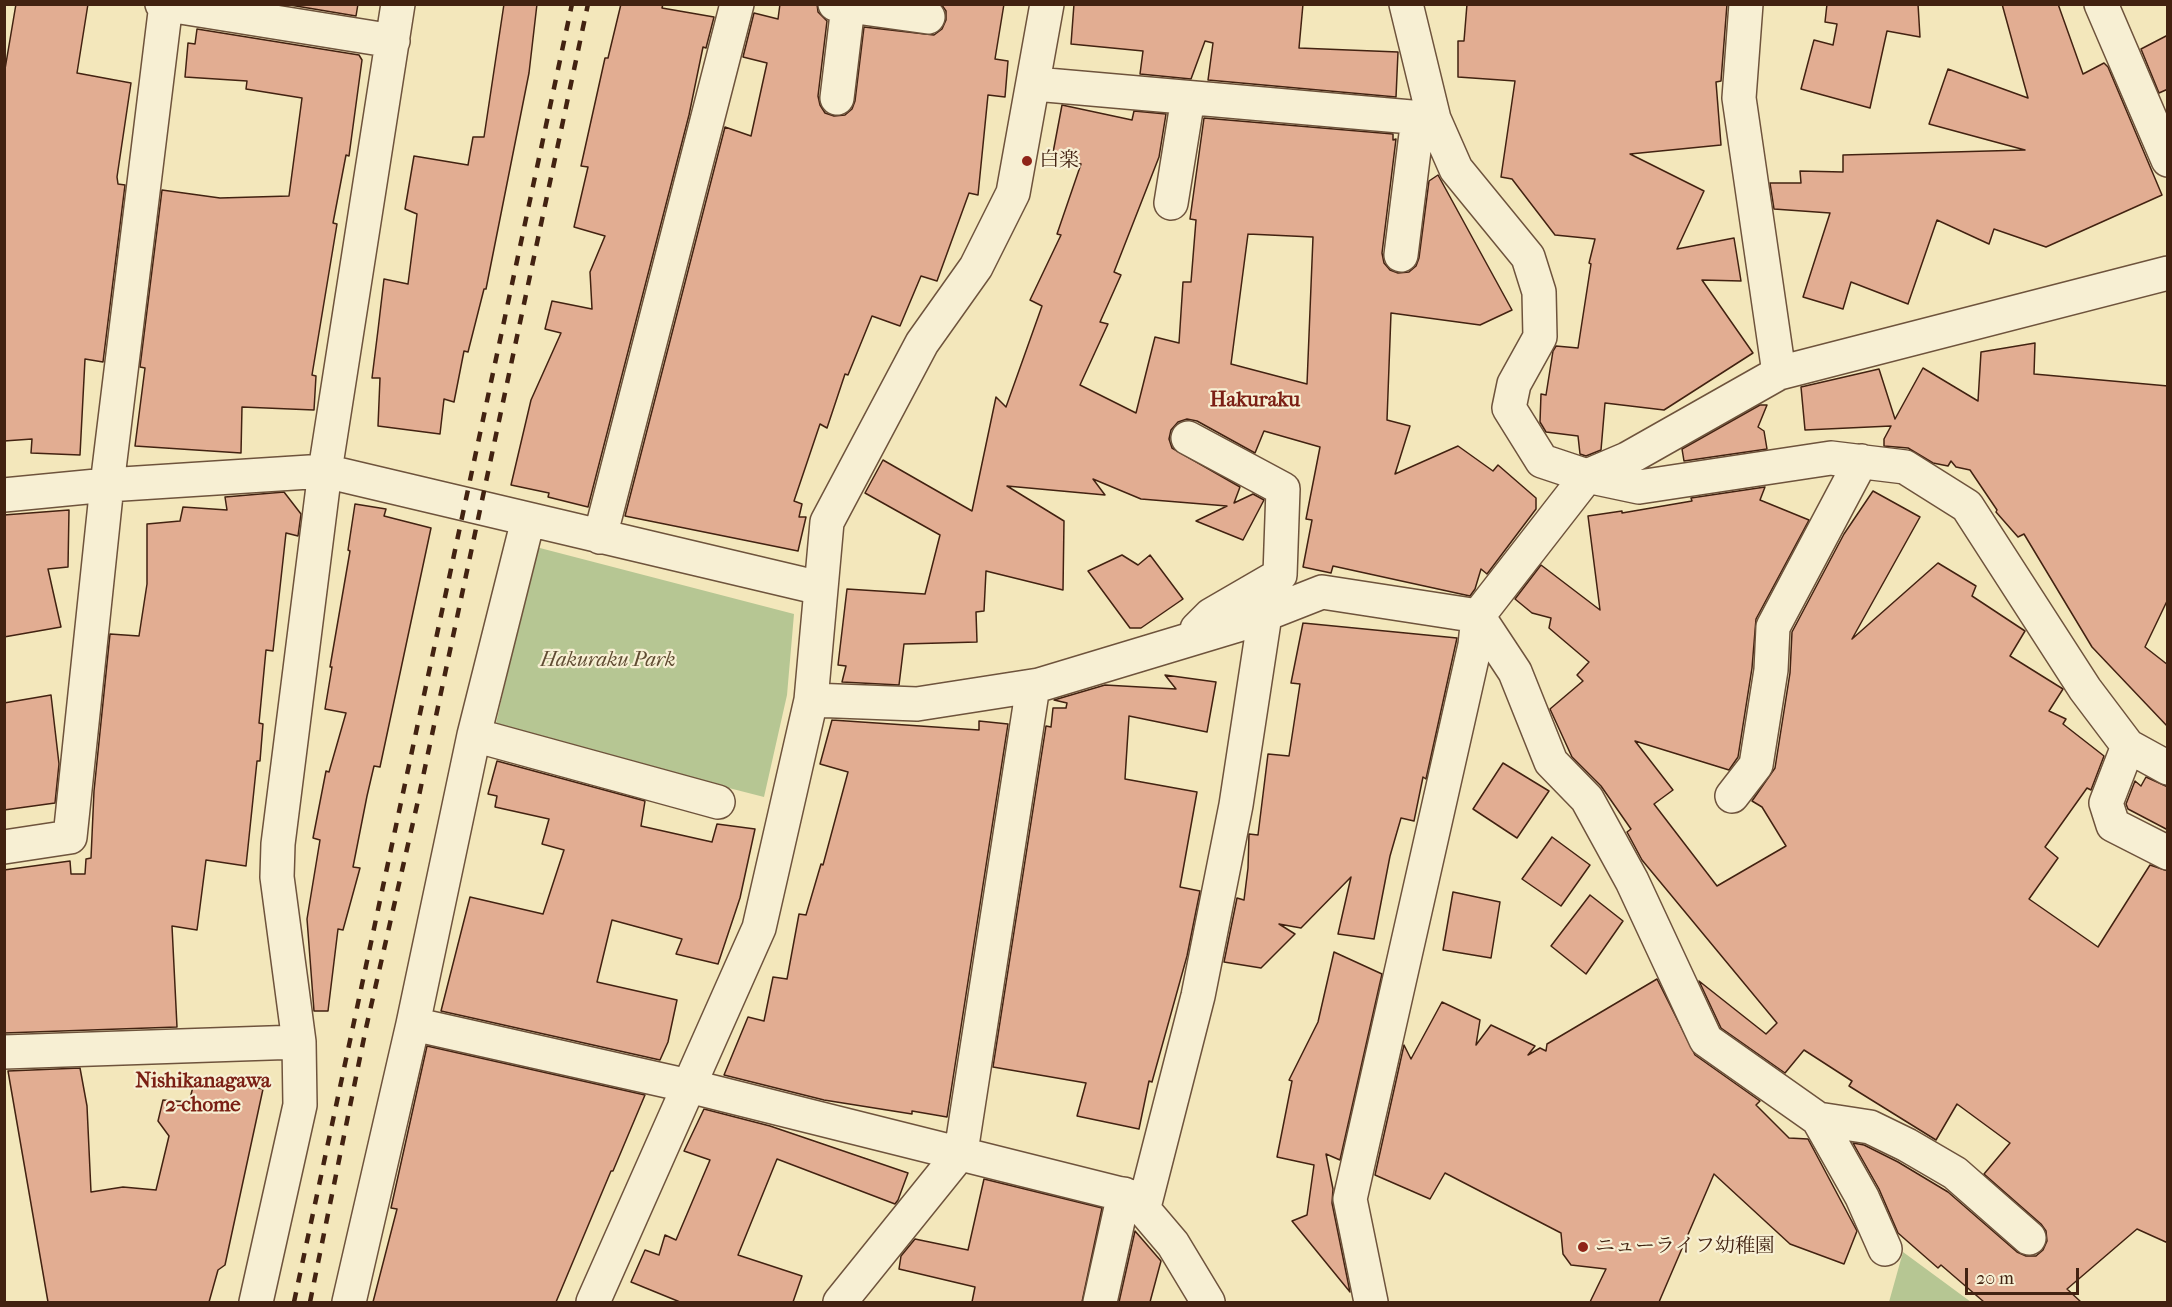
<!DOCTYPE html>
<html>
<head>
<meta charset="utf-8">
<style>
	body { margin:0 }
	#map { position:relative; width:2172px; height:1307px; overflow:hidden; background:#f3e7bb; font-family:"IM FELL French Canon",serif }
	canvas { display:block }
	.frame { position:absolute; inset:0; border:6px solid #422211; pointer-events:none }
	.scale { position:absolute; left:1965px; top:1268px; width:114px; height:27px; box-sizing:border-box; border:3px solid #422211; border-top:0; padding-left:8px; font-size:18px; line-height:21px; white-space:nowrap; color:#422211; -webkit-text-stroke:4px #f7efd3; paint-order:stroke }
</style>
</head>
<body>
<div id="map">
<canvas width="2172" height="1307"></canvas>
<div class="frame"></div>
<div class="scale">20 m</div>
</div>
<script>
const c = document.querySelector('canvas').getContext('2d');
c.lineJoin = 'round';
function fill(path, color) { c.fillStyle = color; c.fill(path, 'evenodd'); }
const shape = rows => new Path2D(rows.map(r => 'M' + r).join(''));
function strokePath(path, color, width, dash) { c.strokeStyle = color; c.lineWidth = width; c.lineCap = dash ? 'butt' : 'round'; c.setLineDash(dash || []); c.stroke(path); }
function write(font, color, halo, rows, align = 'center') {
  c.font = font + ' "IM FELL French Canon","Noto Serif JP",serif'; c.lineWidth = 4.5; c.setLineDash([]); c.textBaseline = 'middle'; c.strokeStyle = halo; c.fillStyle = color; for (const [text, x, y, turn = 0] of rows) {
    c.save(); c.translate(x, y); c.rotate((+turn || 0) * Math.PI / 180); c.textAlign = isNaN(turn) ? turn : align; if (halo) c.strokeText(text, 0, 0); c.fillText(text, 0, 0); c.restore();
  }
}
const green = shape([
	[536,547,794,614,787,695,764,797,495,728],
	[1903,1252,1971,1302,1889,1302]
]);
const building = shape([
	[16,4,88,4,77,73,131,83,117,177,118,184,125,185,103,362,85,359,80,455,31,453,32,439,4,441,4,75,16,4],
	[284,4,358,4,356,16,284,4],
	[504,4,537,4,529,73,486,289,484,289,468,352,464,351,454,402,444,399,440,434,378,426,380,378,372,378,378,330,384,279,408,284,417,214,405,209,414,156,468,165,473,137,484,137,504,4],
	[621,4,663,4,662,8,714,17,706,48,703,47,689,115,588,507,548,497,549,493,511,485,531,400,561,333,545,329,552,301,592,309,590,272,605,236,574,227,588,167,581,166,605,58,608,58,621,4],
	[780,4,817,4,818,12,827,21,818,96,820,105,825,113,834,116,845,115,852,109,855,101,864,27,934,35,942,29,946,20,946,11,941,4,1004,4,995,59,1008,61,1005,97,988,95,978,195,969,193,937,281,921,276,900,326,872,316,848,375,845,374,827,428,820,424,794,501,802,504,799,517,806,517,798,551,625,516,725,127,751,136,767,63,743,57,754,13,778,19,780,4],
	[1074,4,1303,4,1299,48,1398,52,1396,97,1208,80,1213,43,1205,41,1191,79,1140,74,1143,51,1071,44,1074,4],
	[1467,4,1727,4,1721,81,1716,82,1721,145,1630,154,1704,191,1677,249,1734,238,1741,281,1702,280,1753,353,1664,410,1605,403,1601,450,1586,456,1580,454,1578,436,1546,432,1540,422,1541,394,1546,395,1553,351,1556,346,1578,348,1591,264,1589,263,1595,239,1555,235,1512,179,1501,177,1515,81,1458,77,1458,41,1464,41,1467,4],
	[1827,4,1918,4,1920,37,1887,31,1870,108,1801,89,1814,40,1833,45,1837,24,1825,22,1827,4],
	[2002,4,2058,4,2083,74,2104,63,2108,67,2162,195,2046,247,1994,229,1989,244,1937,220,1908,304,1851,282,1843,309,1803,297,1830,213,1774,209,1770,183,1801,183,1800,171,1843,172,1843,155,2025,150,1929,124,1948,69,2028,98,2002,4],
	[197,29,359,55,362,60,349,156,346,155,333,223,337,224,312,375,316,376,314,410,242,407,241,453,135,446,145,368,140,367,162,190,220,198,289,196,302,98,246,89,247,81,185,77,188,43,195,44,197,29],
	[2168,35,2168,89,2159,93,2141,49,2168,35],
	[1062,105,1132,120,1134,111,1166,114,1159,157,1114,272,1121,275,1100,322,1108,324,1080,385,1136,413,1155,337,1179,343,1183,282,1191,282,1196,220,1190,219,1204,118,1393,134,1393,140,1396,139,1382,253,1384,263,1390,270,1398,273,1409,272,1416,266,1419,258,1429,181,1438,175,1512,310,1480,325,1391,313,1387,420,1410,426,1395,474,1458,446,1493,471,1498,465,1536,498,1536,509,1487,574,1481,569,1475,589,1470,596,1333,566,1331,573,1303,567,1312,520,1306,519,1320,447,1264,431,1255,453,1197,421,1187,419,1178,422,1171,430,1169,439,1172,448,1240,487,1234,503,1253,494,1264,500,1243,540,1196,521,1227,506,1141,499,1093,479,1105,495,1007,486,1064,521,1063,590,986,571,984,611,976,612,977,642,904,644,899,685,842,682,846,666,838,665,847,589,925,594,940,535,865,493,883,460,972,511,996,397,1006,407,1042,306,1030,300,1061,235,1057,234,1081,164,1052,158,1062,105],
	[1248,234,1313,237,1307,384,1231,364,1248,234],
	[2035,343,2034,374,2168,386,2168,599,2145,647,2168,665,2168,727,2092,647,2024,534,2018,537,1996,512,1997,510,1970,470,1956,467,1951,461,1948,466,1933,463,1908,448,1884,446,1884,439,1891,426,1805,430,1801,387,1879,369,1895,419,1923,368,1978,401,1981,352,2035,343],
	[1760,405,1767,405,1758,427,1764,431,1767,449,1684,461,1682,449,1760,405],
	[1765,487,1760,500,1809,520,1756,619,1752,668,1738,757,1729,770,1635,741,1673,790,1654,804,1717,886,1786,846,1762,807,1752,801,1775,768,1790,673,1792,632,1844,534,1873,491,1920,517,1852,639,1938,563,1976,586,1972,596,2025,631,2010,656,2063,689,2049,711,2066,719,2063,724,2104,756,2091,790,2087,788,2045,847,2058,858,2029,899,2098,947,2150,865,2168,871,2168,1243,2137,1229,2067,1289,2081,1302,1984,1302,1941,1265,1938,1268,1898,1233,1879,1189,1853,1143,1864,1145,1898,1162,1948,1192,2017,1252,2026,1256,2036,1256,2043,1250,2047,1241,2046,1231,2041,1224,1984,1174,2010,1143,1957,1104,1936,1140,1849,1086,1852,1081,1804,1050,1785,1073,1721,1028,1699,981,1766,1034,1777,1023,1642,860,1627,832,1631,829,1601,786,1572,757,1550,709,1583,681,1577,675,1589,662,1549,628,1551,618,1532,613,1515,599,1541,565,1600,610,1588,516,1622,511,1622,513,1692,501,1691,498,1765,487],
	[284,492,301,514,298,536,286,533,273,651,266,650,259,723,263,724,260,761,257,761,246,866,206,860,197,930,172,926,177,1027,4,1033,4,870,70,861,71,874,85,874,86,859,91,858,94,791,110,634,139,636,147,584,147,524,180,521,183,507,227,510,225,497,284,492],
	[355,504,386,509,384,516,431,528,380,767,374,766,367,796,353,867,360,868,343,930,338,929,328,1011,314,1011,307,919,320,840,313,838,326,771,329,772,346,713,325,709,332,667,330,667,350,551,348,550,355,504],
	[69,510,68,567,48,569,61,627,4,637,4,515,69,510],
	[1122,555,1138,565,1150,555,1183,599,1141,628,1130,628,1088,571,1122,555],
	[1303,623,1457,638,1426,779,1423,777,1414,821,1401,818,1390,856,1374,939,1338,934,1351,877,1301,928,1279,924,1295,934,1261,968,1224,962,1237,898,1244,900,1248,868,1249,834,1258,835,1268,754,1289,756,1300,684,1291,683,1303,623],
	[1165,675,1216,682,1207,732,1129,716,1125,779,1197,792,1180,887,1200,891,1187,956,1152,1082,1149,1081,1139,1129,1077,1116,1086,1083,993,1067,1046,726,1051,727,1053,708,1066,708,1067,703,1054,700,1105,685,1176,689,1165,675],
	[51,695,59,764,55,803,4,810,4,703,51,695],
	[832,720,979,730,979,721,1008,724,947,1117,912,1111,912,1114,824,1100,724,1075,748,1017,764,1021,773,977,787,979,799,914,806,915,821,864,823,865,848,772,820,764,832,720],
	[497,761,645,801,641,826,712,842,717,824,755,829,740,898,718,964,676,954,682,939,612,920,597,982,677,1000,668,1042,660,1060,441,1011,470,897,543,914,564,850,542,844,549,819,495,807,497,796,488,794,497,761],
	[1503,763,1549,791,1517,838,1473,809,1503,763],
	[2146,777,2168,787,2168,830,2128,809,2126,804,2135,781,2141,786,2146,777],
	[1552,837,1590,865,1561,906,1522,879,1552,837],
	[1453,892,1500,902,1491,958,1443,950,1453,892],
	[1590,895,1623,921,1586,974,1551,946,1590,895],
	[1334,952,1382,974,1340,1160,1326,1154,1333,1189,1332,1203,1350,1292,1292,1221,1307,1215,1314,1165,1277,1157,1292,1081,1289,1080,1318,1022,1334,952],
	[1657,979,1695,1055,1760,1101,1756,1105,1789,1138,1808,1139,1857,1231,1844,1264,1790,1244,1714,1174,1659,1302,1590,1302,1606,1269,1571,1265,1563,1254,1561,1233,1445,1173,1430,1199,1375,1175,1404,1045,1411,1059,1442,1002,1480,1020,1476,1045,1491,1025,1535,1046,1528,1055,1540,1048,1546,1051,1547,1044,1657,979],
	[427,1046,645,1095,613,1171,611,1171,556,1302,373,1302,397,1209,391,1208,427,1046],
	[80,1068,87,1106,91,1192,123,1187,156,1190,169,1136,158,1121,163,1100,189,1102,194,1083,229,1083,263,1089,225,1265,218,1270,209,1302,48,1302,8,1071,80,1068],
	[704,1109,770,1126,908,1173,898,1200,895,1204,777,1159,738,1255,802,1276,793,1302,680,1302,631,1282,645,1250,659,1255,665,1235,676,1240,710,1160,684,1151,704,1109],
	[984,1179,1102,1208,1082,1302,972,1302,975,1287,899,1269,901,1256,915,1239,968,1250,984,1179],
	[1135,1231,1161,1261,1150,1302,1119,1302,1135,1231]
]);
const minor = shape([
	[162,4,393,41],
	[835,4,928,17],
	[1406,4,1434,119,1456,169,1528,257,1539,292,1540,337,1514,384,1509,408,1542,461,1587,476,1639,487,1831,458,1905,467,1967,506,2085,689,2128,746,2168,768],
	[1746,4,1739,98,1779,373],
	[2101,4,2168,160],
	[1035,84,1434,119],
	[837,98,848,6],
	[1171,203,1188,98],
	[1401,255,1418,118],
	[1188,438,1283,489,1280,575,1211,615,1197,629],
	[4,495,107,485,325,471,820,588],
	[600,537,737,4],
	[811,700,917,704,1039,685,1238,625,1322,592,1478,616,1515,672,1551,762,1587,799,1632,881,1706,1040,1818,1119,1862,1197,1885,1249],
	[474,735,718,802],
	[2128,746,2106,803,2113,825,2168,853],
	[1732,796,1756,765,1771,670,1773,627,1861,461],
	[4,847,70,837,107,485,166,4],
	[413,1024,689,1086,1133,1197,1173,1244,1208,1302],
	[4,1052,299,1042,277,877,278,844,325,471,398,4],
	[1818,1119,1870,1127,1907,1145,1955,1173,2029,1238],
	[1144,1207,1198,996,1236,805,1265,615],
	[256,1302,300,1105,299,1042],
	[349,1302,413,1024,474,735,528,520],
	[593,1302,759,928,811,700,827,522,922,343,976,267,1013,193,1047,4],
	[840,1302,961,1152,1033,686],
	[1100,1302,1124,1194],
	[1371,1302,1350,1199,1475,645,1478,616,1587,476,1627,459,1779,373,2168,273]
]);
const rail = shape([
	[294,1302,572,4],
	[310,1302,366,1028,417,805,588,4]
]);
const markers = [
	[1027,161,6,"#8f2418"],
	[1583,1247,6,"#8f2418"]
];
const poiNames = [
	["白楽",1039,161],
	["ニューライフ幼稚園",1595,1247]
];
const parkNames = [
	["Hakuraku Park",608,661]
];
const neighbourhoodNames = [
	["Hakuraku",1255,401],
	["Nishikanagawa",203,1082],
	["2-chome",203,1106]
];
fill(green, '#b6c693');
fill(building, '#e2ad92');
strokePath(building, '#422211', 1.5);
strokePath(minor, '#6e533c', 36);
strokePath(minor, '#f7efd3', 33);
strokePath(rail, '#422211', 4.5, [10, 10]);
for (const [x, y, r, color] of markers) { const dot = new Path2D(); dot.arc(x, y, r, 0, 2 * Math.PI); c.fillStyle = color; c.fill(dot); strokePath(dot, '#f7efd3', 2); }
write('20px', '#422211', '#f7efd3', poiNames, 'left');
write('italic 20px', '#5f4b32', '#f7efd3', parkNames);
write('bold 21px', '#7a1f14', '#f7efd3', neighbourhoodNames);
</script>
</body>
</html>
